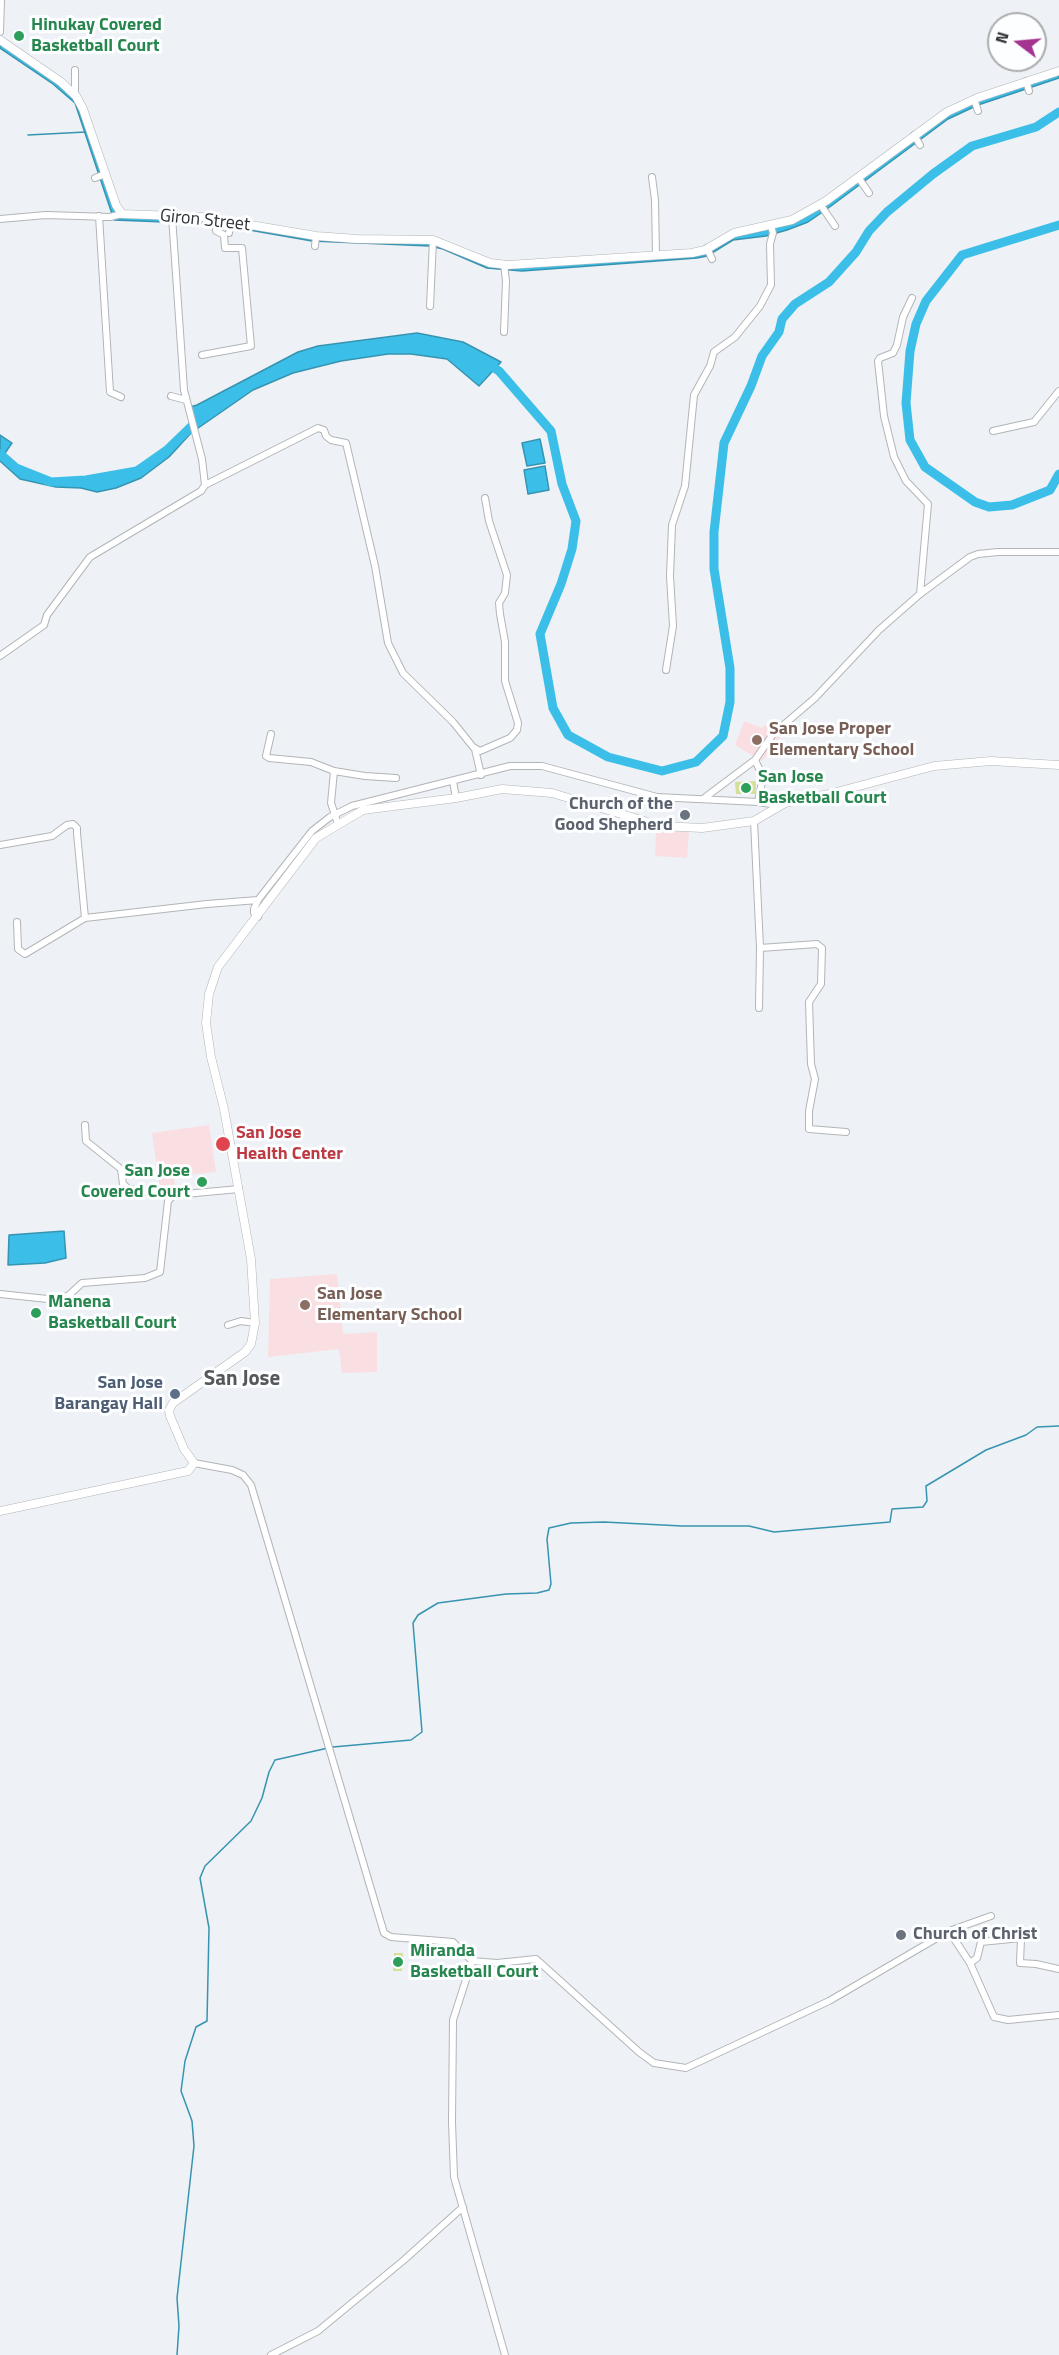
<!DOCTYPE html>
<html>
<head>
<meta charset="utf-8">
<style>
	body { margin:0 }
	#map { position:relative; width:1059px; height:2355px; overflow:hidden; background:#eef1f5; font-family:"Titillium Web",sans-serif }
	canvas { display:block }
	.north { position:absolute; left:987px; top:12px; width:60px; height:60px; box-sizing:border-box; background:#fdfeff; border:2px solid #abacad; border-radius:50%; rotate:286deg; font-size:16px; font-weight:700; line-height:24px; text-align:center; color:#2f3031 }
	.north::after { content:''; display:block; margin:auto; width:21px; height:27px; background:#a53490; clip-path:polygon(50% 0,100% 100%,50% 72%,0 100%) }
</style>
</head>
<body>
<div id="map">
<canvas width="1059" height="2355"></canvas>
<div class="north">N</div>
</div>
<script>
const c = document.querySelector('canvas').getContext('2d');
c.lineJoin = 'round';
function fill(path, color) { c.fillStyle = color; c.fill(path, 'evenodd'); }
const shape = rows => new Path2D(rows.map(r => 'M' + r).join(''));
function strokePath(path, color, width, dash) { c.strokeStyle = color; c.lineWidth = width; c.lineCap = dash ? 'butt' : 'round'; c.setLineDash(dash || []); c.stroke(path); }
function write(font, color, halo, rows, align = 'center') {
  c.font = font + ' "Titillium Web",sans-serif'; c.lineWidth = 6; c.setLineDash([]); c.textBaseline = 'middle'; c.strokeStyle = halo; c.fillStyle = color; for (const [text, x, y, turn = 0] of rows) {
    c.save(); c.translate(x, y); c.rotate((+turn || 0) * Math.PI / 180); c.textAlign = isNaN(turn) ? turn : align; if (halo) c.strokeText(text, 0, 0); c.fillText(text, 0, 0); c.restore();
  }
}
const education = shape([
	[744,721,762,728,765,725,782,735,762,761,735,745],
	[656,831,689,832,687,858,655,856],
	[209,1125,216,1172,174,1176,175,1188,160,1190,152,1133],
	[337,1274,343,1334,377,1332,377,1372,342,1373,339,1349,268,1357,270,1279]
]);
const green = shape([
	[756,781,756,794,736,794,735,782],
	[394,1953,403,1953,402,1971,393,1971]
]);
const water = shape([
	[0,41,37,66,76,100,116,211,213,221,260,229,430,242,487,264,692,255,734,234,800,220,900,147,965,104,1059,73,1059,78,978,105,948,119,827,209,808,222,787,230,766,236,733,240,707,256,697,258,522,271,487,268,443,249,430,246,312,241,215,224,114,220,75,103,53,84,0,48,0,41],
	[417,333,463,342,501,362,479,386,447,359,411,354,388,354,341,361,293,373,253,390,191,433,169,457,141,478,116,488,97,492,81,488,56,487,20,479,0,461,0,435,12,443,3,456,16,468,51,482,86,480,137,471,167,450,194,423,190,407,197,405,298,352,318,346,417,333],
	[540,439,545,463,527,466,522,443,540,439],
	[545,466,549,490,528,494,524,470,545,466],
	[64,1231,66,1258,45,1263,8,1265,9,1235,64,1231]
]);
const stream = shape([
	[28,135,86,132],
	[333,1747,411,1740,422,1732,413,1623,418,1615,438,1603,506,1594,537,1593,549,1590,551,1584,547,1539,549,1528,571,1523,604,1522,682,1526,749,1526,774,1532,890,1522,892,1509,923,1507,927,1501,926,1486,986,1450,1026,1435,1037,1427,1059,1426],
	[177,2355,179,2326,177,2298,194,2146,192,2121,181,2091,185,2061,196,2027,207,2021,209,1928,200,1878,205,1866,251,1821,262,1798,269,1772,275,1760,328,1748]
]);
const river = shape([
	[1059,225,962,255,926,301,916,324,910,351,906,403,910,440,925,467,975,502,989,507,1012,505,1050,490,1059,474],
	[486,363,499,371,551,431,562,484,576,521,572,549,561,584,540,634,553,708,568,735,608,757,662,771,696,762,723,736,730,702,730,668,714,569,714,532,724,443,751,386,762,356,779,332,782,319,795,304,829,282,856,252,869,231,887,212,933,174,972,146,1036,127,1059,112],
	[0,454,16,468,51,482,86,480,137,471,167,450,198,420]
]);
const minor = shape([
	[0,32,1,0],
	[1026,81,1029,91],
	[75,95,75,70],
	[974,99,978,111],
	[914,135,920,145],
	[652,177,655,200,656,255],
	[858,177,869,193],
	[95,178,105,174],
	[820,204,835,226],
	[99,216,110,392,121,397],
	[0,219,46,215,110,217,122,214],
	[229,233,231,222],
	[315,246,316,236],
	[707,248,712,259],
	[504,264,506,281,504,332],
	[912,298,903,317,897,345,893,353,880,358,878,361,884,416,894,457,906,481,928,504,920,594],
	[430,306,433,240],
	[202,355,251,346,242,248,225,248,224,235,216,231,217,219],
	[171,396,186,400],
	[993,431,1034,422,1059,391],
	[205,485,318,428,324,430,326,436,331,440,346,443,375,566,388,643,403,673,453,722,473,747,480,751,510,738,517,730,518,723,505,681,505,642,500,614,499,603,505,593,507,575,489,521,485,498],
	[0,656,44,625,47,615,90,557,201,491,205,485,202,459,184,390,172,216],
	[666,670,673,626,670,576,672,525,685,486,694,395,710,366,714,352,735,337,760,306,771,285,770,244,773,233,771,226],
	[271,734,266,756,269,758,311,762,334,771,365,776,396,778],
	[475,749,481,775],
	[334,771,331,803,338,824],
	[453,781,456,798],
	[703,799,755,760],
	[778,805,758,802,763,777,755,760,773,734,815,698,879,630,920,594,970,557,978,554,998,552,1059,552],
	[754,821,760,948,759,1008],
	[0,845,52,836,67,825,73,824,77,828,77,833,85,918],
	[258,917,254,913,254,909,258,900,312,831,330,817,352,806,510,766,542,766,657,797,758,802],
	[17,922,18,949,25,954,85,918,207,904,258,900],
	[760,948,817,944,822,948,821,984,809,1002,811,1064,815,1079,809,1111,809,1129,846,1132],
	[85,1125,86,1141,121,1169,123,1184,129,1189,147,1192,165,1191,174,1195,239,1189],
	[0,1294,57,1300,69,1295,82,1283,145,1278,160,1272,168,1201,174,1195],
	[228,1325,241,1321,255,1323],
	[194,1463,232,1470,243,1475,251,1485,384,1933,391,1937,453,1942,472,1961,453,2020,452,2122,454,2177,505,2355],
	[949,1931,970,1963,994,2017,1008,2020,1059,2015],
	[472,1961,497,1963,536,1959,639,2052,654,2063,686,2068,829,2001,949,1931,991,1916],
	[970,1963,977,1958,981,1942,1021,1938,1020,1963,1036,1964,1059,1969],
	[271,2355,318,2331,404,2260,463,2207]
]);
const tertiary = shape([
	[0,40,61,82,76,96,83,109,116,205,122,214,203,217,316,236,357,239,433,240,490,263,508,265,692,253,705,250,734,233,792,220,826,201,947,112,977,98,1059,71],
	[0,1511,188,1471,194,1463,184,1449,170,1416,169,1410,173,1403,245,1352,251,1344,255,1323,251,1259,224,1109,211,1057,206,1023,209,994,218,967,316,838,363,810,456,798,502,789,552,793,661,826,702,828,754,821,785,803,829,794,934,766,991,761,1059,765]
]);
const markers = [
	[19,36,6,"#2e9e5b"],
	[757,740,6,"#8d6e63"],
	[746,788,6,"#2e9e5b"],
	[685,815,6,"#6b7280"],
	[223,1144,8,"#e0444e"],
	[202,1182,6,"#2e9e5b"],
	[305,1305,6,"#8d6e63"],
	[36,1313,6,"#2e9e5b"],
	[175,1394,6,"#5c6f8a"],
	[901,1935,6,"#6b7280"],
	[398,1962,6,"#2e9e5b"]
];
const leisureNames = [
	["Hinukay Covered",31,26],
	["Basketball Court",31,47],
	["San Jose",758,778],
	["Basketball Court",758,799],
	["San Jose",190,1172,"right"],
	["Covered Court",190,1193,"right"],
	["Manena",48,1303],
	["Basketball Court",48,1324],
	["Miranda",410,1952],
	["Basketball Court",410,1973]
];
const streetNames = [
	["Giron Street",205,221,6]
];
const educationNames = [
	["San Jose Proper",769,730],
	["Elementary School",769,751],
	["San Jose",317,1295],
	["Elementary School",317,1316]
];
const worshipNames = [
	["Church of the",673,805],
	["Good Shepherd",673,826],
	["Church of Christ",913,1935,"left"]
];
const healthNames = [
	["San Jose",236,1134],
	["Health Center",236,1155]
];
const serviceNames = [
	["San Jose",163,1384],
	["Barangay Hall",163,1405]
];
const quarterNames = [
	["San Jose",242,1380]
];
fill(education, '#fadfe2');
fill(green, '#d4e097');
fill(water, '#3bbfe8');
strokePath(water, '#3794b1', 1.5);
strokePath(stream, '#3794b1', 1.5);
strokePath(river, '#3bbfe8', 9);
strokePath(minor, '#b2b5b8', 8);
strokePath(tertiary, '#b2b5b8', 9);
strokePath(minor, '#fff', 6);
strokePath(tertiary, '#fff', 8);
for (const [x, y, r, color] of markers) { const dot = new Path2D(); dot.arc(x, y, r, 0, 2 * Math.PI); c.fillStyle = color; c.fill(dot); strokePath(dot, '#fdfeff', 2); }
write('bold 18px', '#27864d', '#fdfeff', leisureNames, 'left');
write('18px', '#2f3031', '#fdfeff', streetNames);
write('bold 18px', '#785e54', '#fdfeff', educationNames, 'left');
write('bold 18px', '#5b616d', '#fdfeff', worshipNames, 'right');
write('bold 18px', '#be3a42', '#fdfeff', healthNames, 'left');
write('bold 18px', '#4e5e75', '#fdfeff', serviceNames, 'right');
write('bold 21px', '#55575a', '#fdfeff', quarterNames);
</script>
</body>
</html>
